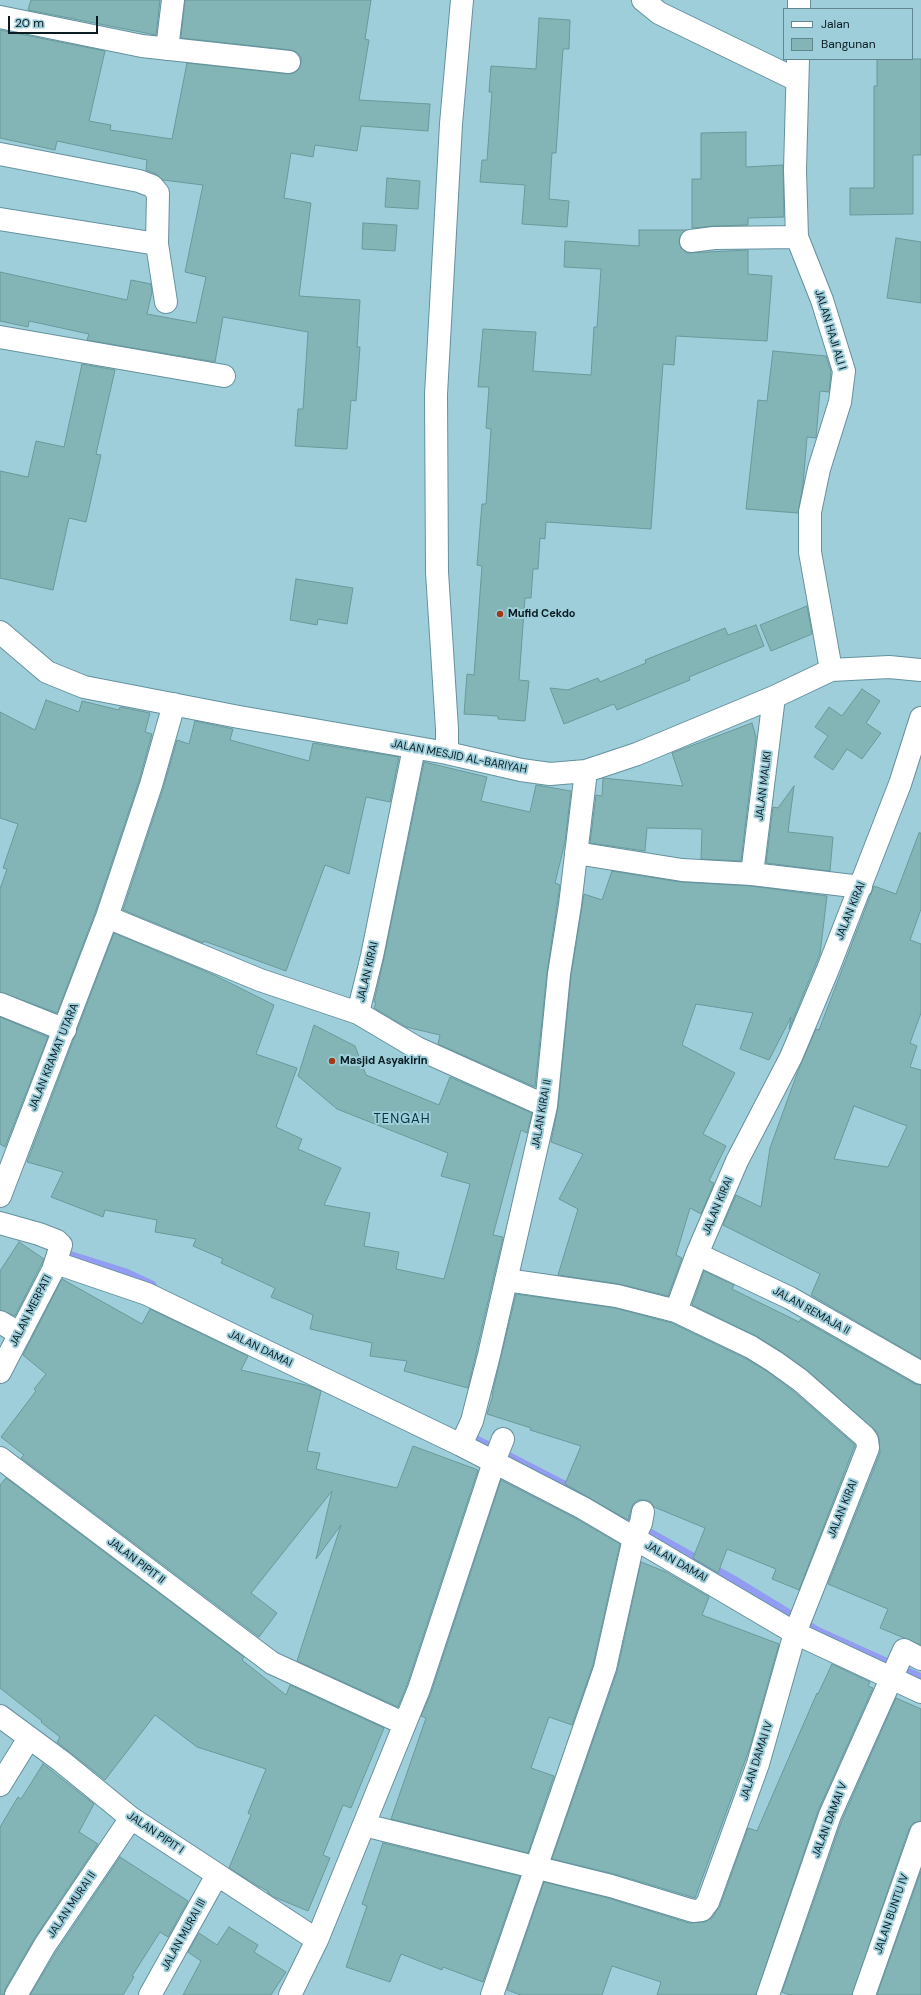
<!DOCTYPE html>
<html>
<head>
<meta charset="utf-8">
<style>
	body { margin:0 }
	#map { position:relative; width:921px; height:1995px; overflow:hidden; background:#9fcedb; font-family:"DM Sans",sans-serif }
	canvas { display:block }
	.legend { position:absolute; left:783px; top:8px; width:130px; height:52px; box-sizing:border-box; background:#9fcedb; border:1px solid #638791; margin:0; padding:5px 7px; list-style:none; font-size:12px; color:#0a1c21 }
	.legend li { display:flex; align-items:center; gap:8px; height:20px }
	.legend b { width:20px; border:1px solid #638791 }
	.scale { position:absolute; left:8px; top:16px; width:90px; height:18px; box-sizing:border-box; border:2px solid #0a1c21; border-top:0; padding-left:5px; font-size:12px; line-height:14px; white-space:nowrap; color:#0a1c21; -webkit-text-stroke:3px #9fcedb; paint-order:stroke }
</style>
</head>
<body>
<div id="map">
<canvas width="921" height="1995"></canvas>
<ul class="legend">
<li><b style="height:5px;background:#fff"></b>Jalan</li>
<li><b style="height:11px;background:#84b5b6"></b>Bangunan</li>
</ul>
<div class="scale">20 m</div>
</div>
<script>
const c = document.querySelector('canvas').getContext('2d');
c.lineJoin = 'round';
const shape = rows => new Path2D(rows.map(r => 'M' + r).join(''));
function strokePath(path, color, width, dash) { c.strokeStyle = color; c.lineWidth = width; c.lineCap = dash ? 'butt' : 'round'; c.setLineDash(dash || []); c.stroke(path); }
function fill(path, color) { c.fillStyle = color; c.fill(path, 'evenodd'); }
function write(font, color, halo, rows, align = 'center') {
  c.font = font + ' "DM Sans",sans-serif'; c.lineWidth = 4; c.setLineDash([]); c.textBaseline = 'middle'; c.strokeStyle = halo; c.fillStyle = color; for (const [text, x, y, turn = 0] of rows) {
    c.save(); c.translate(x, y); c.rotate((+turn || 0) * Math.PI / 180); c.textAlign = isNaN(turn) ? turn : align; if (halo) c.strokeText(text, 0, 0); c.fillText(text, 0, 0); c.restore();
  }
}
const stream = shape([
	[59,1252,126,1273,152,1285],
	[465,1434,564,1485,737,1582,817,1631,921,1678]
]);
const building = shape([
	[31,0,160,0,156,35,28,10,31,0],
	[185,0,371,0,365,39,369,40,359,100,430,104,428,131,361,126,357,151,315,145,313,157,291,153,284,198,311,203,299,296,360,300,357,347,360,347,356,401,351,400,347,449,295,446,298,409,303,409,308,332,223,317,215,362,87,340,89,334,29,321,28,327,0,321,0,272,127,300,131,280,151,284,152,292,147,314,196,323,206,277,185,272,203,185,163,180,156,174,146,170,147,160,57,141,55,150,0,138,0,30,105,51,89,121,111,125,110,130,172,139,187,63,288,74,294,73,299,69,301,63,301,57,297,52,291,50,181,38,185,0],
	[539,18,570,20,569,49,563,49,556,153,552,153,549,199,569,201,567,227,522,224,525,185,480,182,482,160,487,160,492,92,489,92,491,66,536,69,539,18],
	[877,59,921,59,921,155,913,155,913,214,850,215,850,188,874,188,874,86,877,86,877,59],
	[746,132,746,167,783,165,784,217,748,218,748,225,714,226,692,228,692,179,701,179,701,133,746,132],
	[387,178,420,181,418,209,385,207,387,178],
	[363,223,397,225,395,251,362,249,363,223],
	[639,230,687,230,680,236,679,242,681,248,687,253,748,250,748,274,772,276,767,341,676,336,674,365,663,364,651,529,546,522,545,539,540,538,538,569,533,569,531,598,525,598,519,680,529,681,525,721,498,719,498,716,464,714,467,674,474,675,482,566,477,565,479,540,482,504,486,504,491,429,486,428,489,387,478,387,483,329,536,332,533,371,591,375,594,327,597,327,601,269,564,267,565,241,639,246,639,230],
	[896,238,921,242,921,303,887,298,896,238],
	[773,351,826,356,831,372,829,392,820,391,816,438,807,437,803,485,798,513,746,509,758,400,767,401,773,351],
	[82,364,115,370,96,454,101,455,86,522,69,518,53,590,0,578,0,471,28,477,36,441,64,447,82,364],
	[296,579,353,588,347,624,318,619,317,625,290,620,296,579],
	[807,606,812,634,771,651,760,625,807,606],
	[756,625,764,646,689,677,690,680,617,710,614,704,564,724,550,688,568,690,598,678,600,682,646,663,645,660,725,628,728,635,756,625],
	[862,689,880,701,866,723,881,733,862,759,847,749,833,770,814,757,828,736,815,727,829,707,842,716,862,689],
	[46,700,79,712,82,701,119,710,120,707,150,713,145,732,152,734,139,781,95,913,57,1013,0,992,0,889,7,869,3,868,18,824,0,818,0,712,35,730,46,700],
	[195,721,233,729,230,740,309,761,313,743,399,757,390,802,366,797,349,874,325,865,286,971,204,941,203,943,123,910,163,789,177,740,189,744,195,721],
	[752,723,756,737,741,861,701,859,702,829,647,828,645,851,590,843,596,795,602,796,603,778,683,786,672,753,752,723],
	[424,762,487,777,481,801,530,812,536,785,571,791,565,842,555,883,560,885,547,973,535,1087,438,1044,440,1035,406,1027,374,1008,376,1003,374,1002,384,958,424,762],
	[794,786,788,832,833,837,830,871,766,863,773,807,778,808,794,786],
	[919,833,921,833,921,909,910,940,921,944,921,1013,910,1043,917,1046,910,1067,921,1070,921,1359,811,1295,820,1274,723,1225,736,1195,761,1207,770,1148,798,1071,816,1029,819,1030,874,886,896,894,919,833],
	[854,1106,907,1126,888,1167,834,1159,854,1106],
	[612,871,680,882,751,886,827,896,820,954,789,1029,791,1017,769,1060,740,1049,753,1013,696,1004,682,1045,735,1073,703,1134,726,1146,709,1181,714,1183,701,1214,690,1208,676,1255,682,1258,668,1296,619,1284,558,1275,578,1209,559,1199,583,1154,551,1142,558,1107,571,976,584,894,602,900,612,871],
	[114,933,212,974,274,1005,256,1054,297,1068,276,1127,302,1139,298,1149,341,1168,324,1205,370,1213,364,1246,399,1252,396,1269,444,1279,470,1184,441,1176,448,1153,337,1109,298,1076,314,1025,355,1046,366,1075,439,1105,450,1077,532,1113,527,1133,521,1130,493,1235,503,1237,468,1388,404,1371,407,1361,370,1356,372,1343,310,1329,313,1315,271,1297,275,1288,221,1263,223,1259,193,1246,196,1239,155,1232,157,1220,105,1210,103,1217,51,1197,63,1172,27,1162,114,933],
	[0,1017,48,1037,5,1147,0,1144,0,1017],
	[19,1242,44,1259,15,1316,0,1310,0,1271,19,1242],
	[704,1271,734,1285,732,1289,799,1322,801,1319,915,1384,921,1385,921,1645,880,1628,888,1609,828,1584,880,1453,879,1438,877,1432,808,1371,782,1352,756,1336,692,1305,704,1271],
	[62,1279,142,1324,150,1309,248,1356,241,1370,306,1385,321,1391,307,1451,320,1453,316,1469,397,1488,413,1446,478,1470,407,1685,398,1707,297,1661,341,1525,316,1559,332,1491,251,1593,277,1613,259,1637,21,1458,24,1455,1,1437,36,1391,34,1389,46,1374,23,1355,62,1279],
	[516,1294,615,1308,672,1323,745,1358,768,1372,792,1390,855,1445,799,1590,772,1579,776,1569,727,1549,718,1573,693,1558,705,1528,654,1507,651,1502,645,1500,638,1500,633,1504,628,1520,565,1484,581,1446,530,1430,531,1428,487,1414,493,1395,492,1395,516,1294],
	[6,1478,244,1657,242,1660,286,1695,290,1685,384,1728,351,1808,343,1805,323,1855,330,1858,308,1911,274,1897,268,1893,268,1891,258,1886,229,1868,251,1815,248,1813,266,1769,197,1747,155,1715,105,1780,57,1742,60,1737,41,1722,42,1721,0,1688,0,1485,6,1478],
	[501,1480,577,1519,620,1544,593,1665,572,1725,549,1717,531,1768,554,1776,528,1853,391,1819,426,1718,421,1716,431,1693,501,1480],
	[641,1562,666,1572,709,1597,702,1615,779,1644,750,1747,695,1898,614,1874,552,1859,617,1672,641,1562],
	[832,1664,870,1682,868,1686,873,1688,818,1811,756,1995,657,1995,661,1982,612,1966,602,1995,521,1995,507,1990,544,1882,608,1898,689,1923,704,1922,712,1918,720,1906,748,1828,757,1831,817,1693,818,1694,832,1664],
	[896,1698,921,1709,921,1821,913,1823,909,1829,852,1995,790,1995,782,1992,842,1820,896,1698],
	[43,1764,94,1804,79,1832,98,1844,34,1939,5,1989,4,1995,0,1995,0,1827,18,1797,21,1799,43,1764],
	[383,1843,520,1876,483,1982,443,1967,442,1970,401,1954,390,1982,346,1967,367,1906,362,1904,383,1843],
	[120,1857,188,1901,168,1937,160,1932,132,1976,134,1977,123,1995,30,1995,56,1952,120,1857],
	[921,1871,921,1995,877,1995,921,1871],
	[229,1927,258,1945,254,1952,286,1972,271,1995,183,1995,201,1961,188,1952,199,1933,217,1945,229,1927]
]);
const street = shape([
	[643,0,659,13,797,80],
	[799,0,799,9],
	[0,17,142,46,289,62],
	[167,49,173,0],
	[798,59,795,170,797,237,822,300,844,371,840,402,819,469,810,512,810,552,831,670],
	[0,154,139,181,152,186,158,193,157,244,166,302],
	[0,219,157,244],
	[691,241,714,238,797,237],
	[0,337,224,376],
	[0,632,47,672,84,687,239,717,447,753,521,770,550,774,586,771,637,754,774,697,831,670,889,667,921,670],
	[774,697,752,874,861,887],
	[447,753,447,729,437,572,436,394,451,124,462,0],
	[576,853,682,870,752,874],
	[107,917,260,980,358,1013,417,1048,546,1106],
	[0,1004,65,1030],
	[358,1013,372,956,414,748],
	[0,1196,107,917,151,785,174,704],
	[0,1223,39,1234,57,1241,61,1245,53,1270,0,1372],
	[697,1254,790,1298,921,1373],
	[56,1263,147,1294,461,1445,583,1508,795,1633,921,1692],
	[676,1311,697,1254,737,1161,791,1057,828,969,900,784,921,718],
	[0,1322,20,1334],
	[461,1445,472,1421,489,1355,546,1106,559,974,570,905,586,771],
	[0,1458,272,1663,405,1724],
	[0,1716,61,1761,131,1818,317,1940],
	[0,1785,29,1738],
	[364,1825,611,1886,693,1911,702,1910,708,1902,758,1764,795,1633,868,1448,867,1440,864,1436,800,1380,775,1362,751,1347,676,1311,617,1296,506,1280],
	[16,1995,45,1945,131,1818],
	[150,1995,217,1875],
	[290,1995,317,1940,419,1689,494,1462,503,1439],
	[492,1995,605,1668,634,1538,641,1523,643,1512],
	[768,1995,830,1815,904,1650,921,1659],
	[864,1995,921,1833]
]);
const markers = [
	[500,614,4,"#a13918"],
	[332,1061,4,"#a13918"]
];
const streetNames = [
	["JALAN HAJI ALI I",830,330,73],
	["JALAN MESJID AL-BARIYAH",459,757,11],
	["JALAN MALIKI",764,786,-83],
	["JALAN KIRAI",851,911,-68],
	["JALAN KIRAI",368,972,-77],
	["JALAN KRAMAT UTARA",54,1057,-68],
	["JALAN KIRAI II",542,1114,-80],
	["JALAN KIRAI",718,1206,-67],
	["JALAN MERPATI",31,1311,-63],
	["JALAN REMAJA II",811,1311,29],
	["JALAN DAMAI",260,1349,26],
	["JALAN KIRAI",843,1509,-68],
	["JALAN PIPIT II",136,1561,37],
	["JALAN DAMAI",676,1562,30],
	["JALAN DAMAI IV",757,1761,-72],
	["JALAN DAMAI V",830,1820,-69],
	["JALAN PIPIT I",155,1833,34],
	["JALAN MURAI II",72,1905,-56],
	["JALAN BUNTU IV",892,1914,-71],
	["JALAN MURAI III",184,1935,-61]
];
const poiNames = [
	["Mufid Cekdo",508,614],
	["Masjid Asyakirin",340,1061]
];
const quarterNames = [
	["TENGAH",402,1120]
];
strokePath(stream, '#929cf2', 9);
fill(building, '#84b5b6');
strokePath(building, '#69999a', 1);
strokePath(street, '#64919e', 24);
strokePath(street, '#fff', 22);
for (const [x, y, r, color] of markers) { const dot = new Path2D(); dot.arc(x, y, r, 0, 2 * Math.PI); c.fillStyle = color; c.fill(dot); strokePath(dot, '#9fcedb', 1.5); }
write('11px', '#0a1c21', '#9fcedb', streetNames);
write('bold 11px', '#0a1c21', '#9fcedb', poiNames, 'left');
c.letterSpacing = '1px';
write('13px', '#02343e', '#9fcedb', quarterNames);
c.letterSpacing = '0px';
</script>
</body>
</html>
